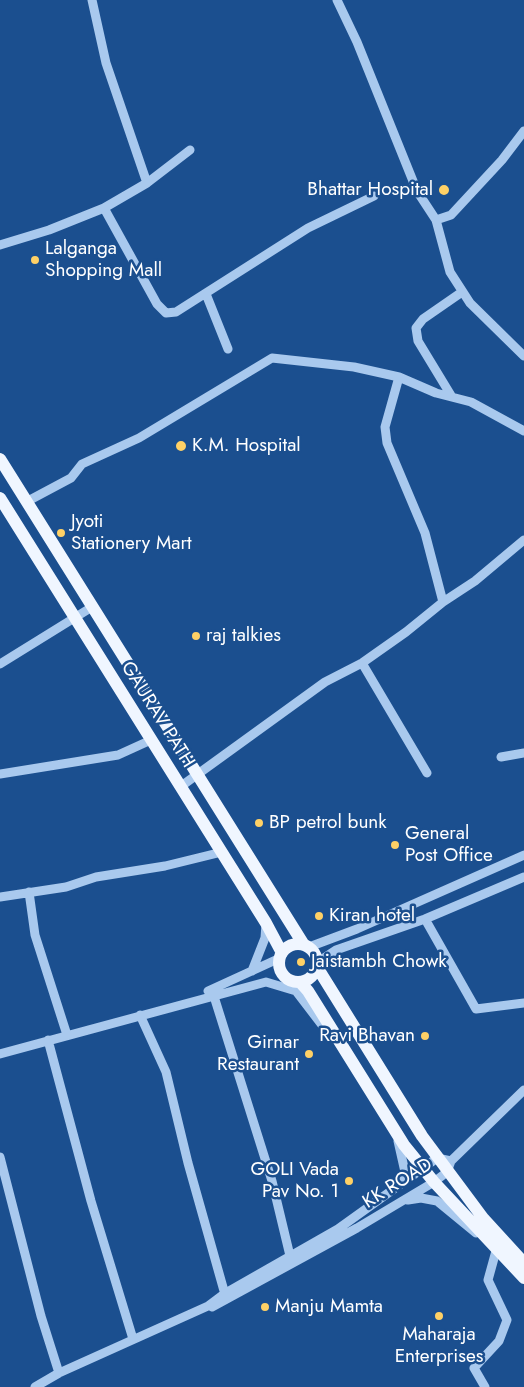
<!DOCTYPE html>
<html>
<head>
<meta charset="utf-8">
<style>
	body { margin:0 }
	canvas { display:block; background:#1b4f8f }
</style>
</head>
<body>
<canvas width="524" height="1387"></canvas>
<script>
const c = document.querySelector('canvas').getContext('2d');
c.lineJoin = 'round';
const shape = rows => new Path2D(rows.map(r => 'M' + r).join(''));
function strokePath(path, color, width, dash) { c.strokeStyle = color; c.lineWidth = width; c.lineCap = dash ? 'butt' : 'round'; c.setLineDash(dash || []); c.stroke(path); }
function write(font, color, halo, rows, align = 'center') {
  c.font = font + ' Jost,sans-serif'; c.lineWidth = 5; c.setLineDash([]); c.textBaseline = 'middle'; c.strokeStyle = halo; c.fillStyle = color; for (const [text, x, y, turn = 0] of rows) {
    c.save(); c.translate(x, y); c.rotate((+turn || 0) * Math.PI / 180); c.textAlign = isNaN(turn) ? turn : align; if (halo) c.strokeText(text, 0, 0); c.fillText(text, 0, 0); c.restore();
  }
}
const minor = shape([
	[92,0,106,63,147,183],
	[337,0,357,42,417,191,436,220,450,272,470,303,524,356],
	[104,208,157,304,166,313,176,312,308,228,374,196],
	[436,220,451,215,502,160,524,131],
	[0,245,49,230,104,208,147,183,190,150],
	[206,294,228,349],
	[399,377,385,427,387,443,425,533,443,602],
	[452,397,418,341,416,328,423,319,462,292],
	[26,502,71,478,82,464,139,438,272,358,354,367,399,377,436,393,471,402,524,431],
	[362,663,427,773],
	[0,664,92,607],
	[501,757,524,753],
	[0,774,118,755,151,740],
	[180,787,325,682,362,663,406,632,443,602,475,581,524,540],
	[29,892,35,935,67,1035],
	[0,897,66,887,96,877,165,866,222,852],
	[425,919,476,1009,524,1003],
	[309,947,357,929,524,855],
	[318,962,336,950,425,919,524,877],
	[252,971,265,938,266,924],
	[212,990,272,1181,291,1260],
	[208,991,280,958],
	[140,1015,166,1072,188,1163,226,1298],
	[48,1040,91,1201,133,1339],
	[0,1054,266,982,296,991,322,1025],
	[398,1141,405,1172,402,1181],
	[0,1157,41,1316,59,1373],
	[408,1200,421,1198,437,1201,476,1233],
	[212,1307,357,1228,434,1182,447,1172,451,1161,524,1090],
	[35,1387,59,1373,208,1306,224,1294,338,1229,437,1158,451,1161],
	[485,1387,474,1368,499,1341,507,1320,488,1280,496,1251,500,1247]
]);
const major = shape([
	[0,459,304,945],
	[0,498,266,923,282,953],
	'279 963a19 19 0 1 1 38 0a19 19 0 1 1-38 0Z',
	[317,967,422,1136,483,1218,524,1263],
	[300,982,308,991,404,1145,434,1182,524,1278]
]);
const markers = [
	[444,190,6,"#ffd166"],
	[35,260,5,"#ffd166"],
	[181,446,6,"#ffd166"],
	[61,533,5,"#ffd166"],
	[196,636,5,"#ffd166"],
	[259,823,5,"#ffd166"],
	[395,845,5,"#ffd166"],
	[319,916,5,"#ffd166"],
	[301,962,5,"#ffd166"],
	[425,1036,5,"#ffd166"],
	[309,1054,5,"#ffd166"],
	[349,1181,5,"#ffd166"],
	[265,1307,5,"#ffd166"],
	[439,1316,5,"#ffd166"]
];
const poiNames = [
	["Bhattar Hospital",433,190,"right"],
	["Lalganga",45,249],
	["Shopping Mall",45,271],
	["K.M. Hospital",192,446],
	["Jyoti",71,522],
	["Stationery Mart",71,544],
	["raj talkies",206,636],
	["BP petrol bunk",269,823],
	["General",405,834],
	["Post Office",405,856],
	["Kiran hotel",329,916],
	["Jaistambh Chowk",311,962],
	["Ravi Bhavan",415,1036,"right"],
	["Girnar",299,1043,"right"],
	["Restaurant",299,1065,"right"],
	["GOLI Vada",339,1170,"right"],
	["Pav No. 1",339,1192,"right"],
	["Manju Mamta",275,1307],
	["Maharaja",439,1335,"center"],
	["Enterprises",439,1357,"center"]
];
const streetNames = [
	["GAURAV PATH",157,715,58],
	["KK ROAD",398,1184,-32]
];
strokePath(minor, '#a9c9ee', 9);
strokePath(major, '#f0f6ff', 12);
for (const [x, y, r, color] of markers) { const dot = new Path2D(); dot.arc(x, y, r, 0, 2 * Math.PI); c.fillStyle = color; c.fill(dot); strokePath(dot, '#1b4f8f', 2); }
write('19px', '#fff', '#1b4f8f', poiNames, 'left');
write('19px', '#fff', '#1b4f8f', streetNames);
</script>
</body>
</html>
